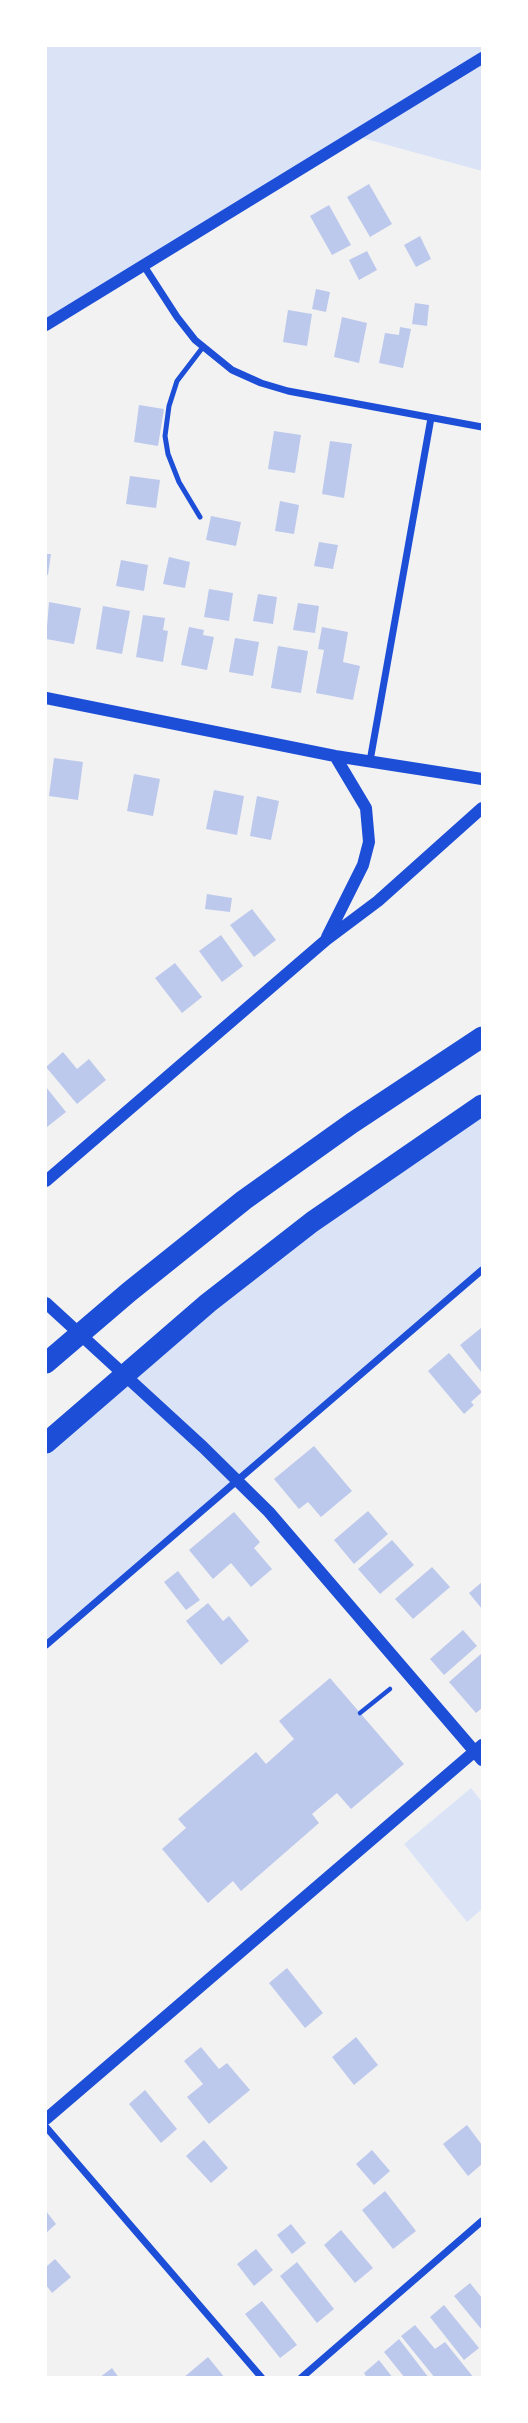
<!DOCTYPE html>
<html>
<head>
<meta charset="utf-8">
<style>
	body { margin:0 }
	#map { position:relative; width:528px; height:2423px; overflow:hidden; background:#f2f2f2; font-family:"Crimson Pro",serif }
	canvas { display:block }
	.frame { position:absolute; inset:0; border:47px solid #fff; pointer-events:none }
</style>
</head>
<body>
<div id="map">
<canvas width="528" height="2423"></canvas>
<div class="frame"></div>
</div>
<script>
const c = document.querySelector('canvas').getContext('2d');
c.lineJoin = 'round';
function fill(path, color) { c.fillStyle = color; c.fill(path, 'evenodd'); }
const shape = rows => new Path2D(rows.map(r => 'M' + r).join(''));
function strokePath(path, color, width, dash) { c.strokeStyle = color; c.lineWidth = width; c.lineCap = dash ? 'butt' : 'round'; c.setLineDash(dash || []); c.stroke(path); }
const green = shape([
	[46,46,482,46,482,171,355,136,46,325],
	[482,1105,482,1270,46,1645,46,1443,208,1303],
	[471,1788,482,1802,482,1909,467,1922,404,1844]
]);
const building = shape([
	[369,184,392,224,370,237,347,197],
	[329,205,351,245,332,255,310,216],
	[420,236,431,259,416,267,404,245],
	[367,251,377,270,359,280,349,260],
	[316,289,330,292,326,312,312,309],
	[415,303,429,305,427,326,412,324],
	[288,310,312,314,307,346,283,342],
	[342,317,367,323,359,363,334,357],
	[400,327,411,329,403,368,379,363,385,333,399,335],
	[139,405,164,409,158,446,134,442],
	[274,431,301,435,295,473,268,469],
	[330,441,352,444,344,498,322,494],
	[130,476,160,480,156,508,126,504],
	[280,501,299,505,294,534,275,531],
	[211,516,241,522,236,546,206,540],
	[319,542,338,545,333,569,314,566],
	[46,554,51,554,48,575,46,574],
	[169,557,190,562,185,588,163,584],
	[121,560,148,565,144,591,116,586],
	[209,589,233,593,229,621,204,617],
	[258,594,277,597,273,624,253,621],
	[49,602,81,608,74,644,46,639],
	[298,603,319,606,315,633,293,630],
	[103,606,130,611,122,654,96,649],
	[143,615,165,618,163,630,168,631,163,662,136,657],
	[189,627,204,630,203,635,214,637,207,670,181,665],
	[322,627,348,632,343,662,360,666,353,700,316,693,324,650,318,649],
	[235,638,259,642,253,676,229,672],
	[278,646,308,651,301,693,271,688],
	[54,758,83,762,78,800,49,796],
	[134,774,160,779,153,816,127,811],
	[214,790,244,796,237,835,206,829],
	[257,796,279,801,271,840,250,836],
	[207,894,232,898,230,912,205,909],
	[252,909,276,940,254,957,230,925],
	[221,935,243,966,222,982,199,951],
	[175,963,202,997,182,1013,155,978],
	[63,1052,77,1069,89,1059,106,1080,77,1104,46,1067],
	[46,1087,66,1112,47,1127,46,1125],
	[481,1328,482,1330,482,1373,460,1345],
	[449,1353,482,1392,471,1402,474,1405,464,1414,428,1371],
	[314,1446,352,1491,321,1517,308,1502,299,1509,274,1479],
	[368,1511,388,1534,354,1564,334,1540],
	[234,1512,260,1542,254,1548,272,1569,251,1587,231,1563,213,1579,189,1550],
	[392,1540,414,1565,380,1594,358,1569],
	[432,1567,450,1587,413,1619,395,1599],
	[178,1571,200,1600,186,1610,164,1582],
	[482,1582,482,1609,469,1593],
	[208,1603,223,1621,229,1616,249,1641,221,1665,186,1621],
	[463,1630,477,1646,444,1675,430,1659],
	[482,1653,482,1708,476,1713,449,1682],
	[330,1678,404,1764,351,1809,337,1793,312,1814,319,1823,241,1891,233,1881,208,1903,162,1849,186,1828,178,1819,256,1752,266,1764,294,1739,279,1721],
	[287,1968,323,2013,305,2028,269,1983],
	[356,2037,378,2065,354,2085,332,2057],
	[201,2047,219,2069,227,2063,250,2090,209,2124,187,2097,203,2084,184,2061],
	[145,2090,177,2129,161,2143,129,2104],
	[467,2125,482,2145,482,2164,468,2176,443,2144],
	[204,2140,228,2168,211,2183,186,2156],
	[372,2150,390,2171,374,2185,356,2164],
	[385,2191,416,2231,393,2249,362,2210],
	[46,2211,56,2224,46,2233],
	[291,2224,306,2243,292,2254,277,2235],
	[341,2230,373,2268,355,2283,324,2245],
	[256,2249,273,2270,254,2286,237,2264],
	[55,2259,71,2277,52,2293,46,2285,46,2267],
	[297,2262,334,2309,317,2323,280,2276],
	[470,2283,482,2298,482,2330,454,2296],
	[262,2301,297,2345,280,2358,245,2314],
	[444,2305,479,2348,464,2360,430,2317],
	[415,2325,435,2349,445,2342,474,2378,435,2378,401,2336],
	[399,2339,429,2378,405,2378,384,2352],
	[208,2357,225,2378,183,2378],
	[379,2360,393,2378,367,2378,364,2373],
	[112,2368,119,2378,99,2378]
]);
const path = shape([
	[360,1713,390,1689]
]);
const service = shape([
	[200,517,179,482,168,454,165,436,169,406,177,381,203,347]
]);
const minor = shape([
	[144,266,177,317,195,340,232,370,261,383,288,391,482,427],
	[370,761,431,418],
	[46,1645,482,1270],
	[46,2127,262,2378],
	[301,2378,482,2221]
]);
const tertiary = shape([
	[46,325,482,58],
	[46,698,335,756,482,779],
	[327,937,363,865,369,842,366,808,335,756],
	[46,1181,326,940,378,901,482,808],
	[46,1303,203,1447,269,1512,482,1760],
	[46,2119,482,1745]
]);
const motorway = shape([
	[46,1363,129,1292,244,1200,352,1123,482,1037],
	[46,1443,208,1303,312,1222,482,1105]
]);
fill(green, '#dbe4f7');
fill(building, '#bdc9ec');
strokePath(path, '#1d4ed8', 4.5);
strokePath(service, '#1d4ed8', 5);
strokePath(minor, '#1d4ed8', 7);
strokePath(tertiary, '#1d4ed8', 12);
strokePath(motorway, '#1d4ed8', 21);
</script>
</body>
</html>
